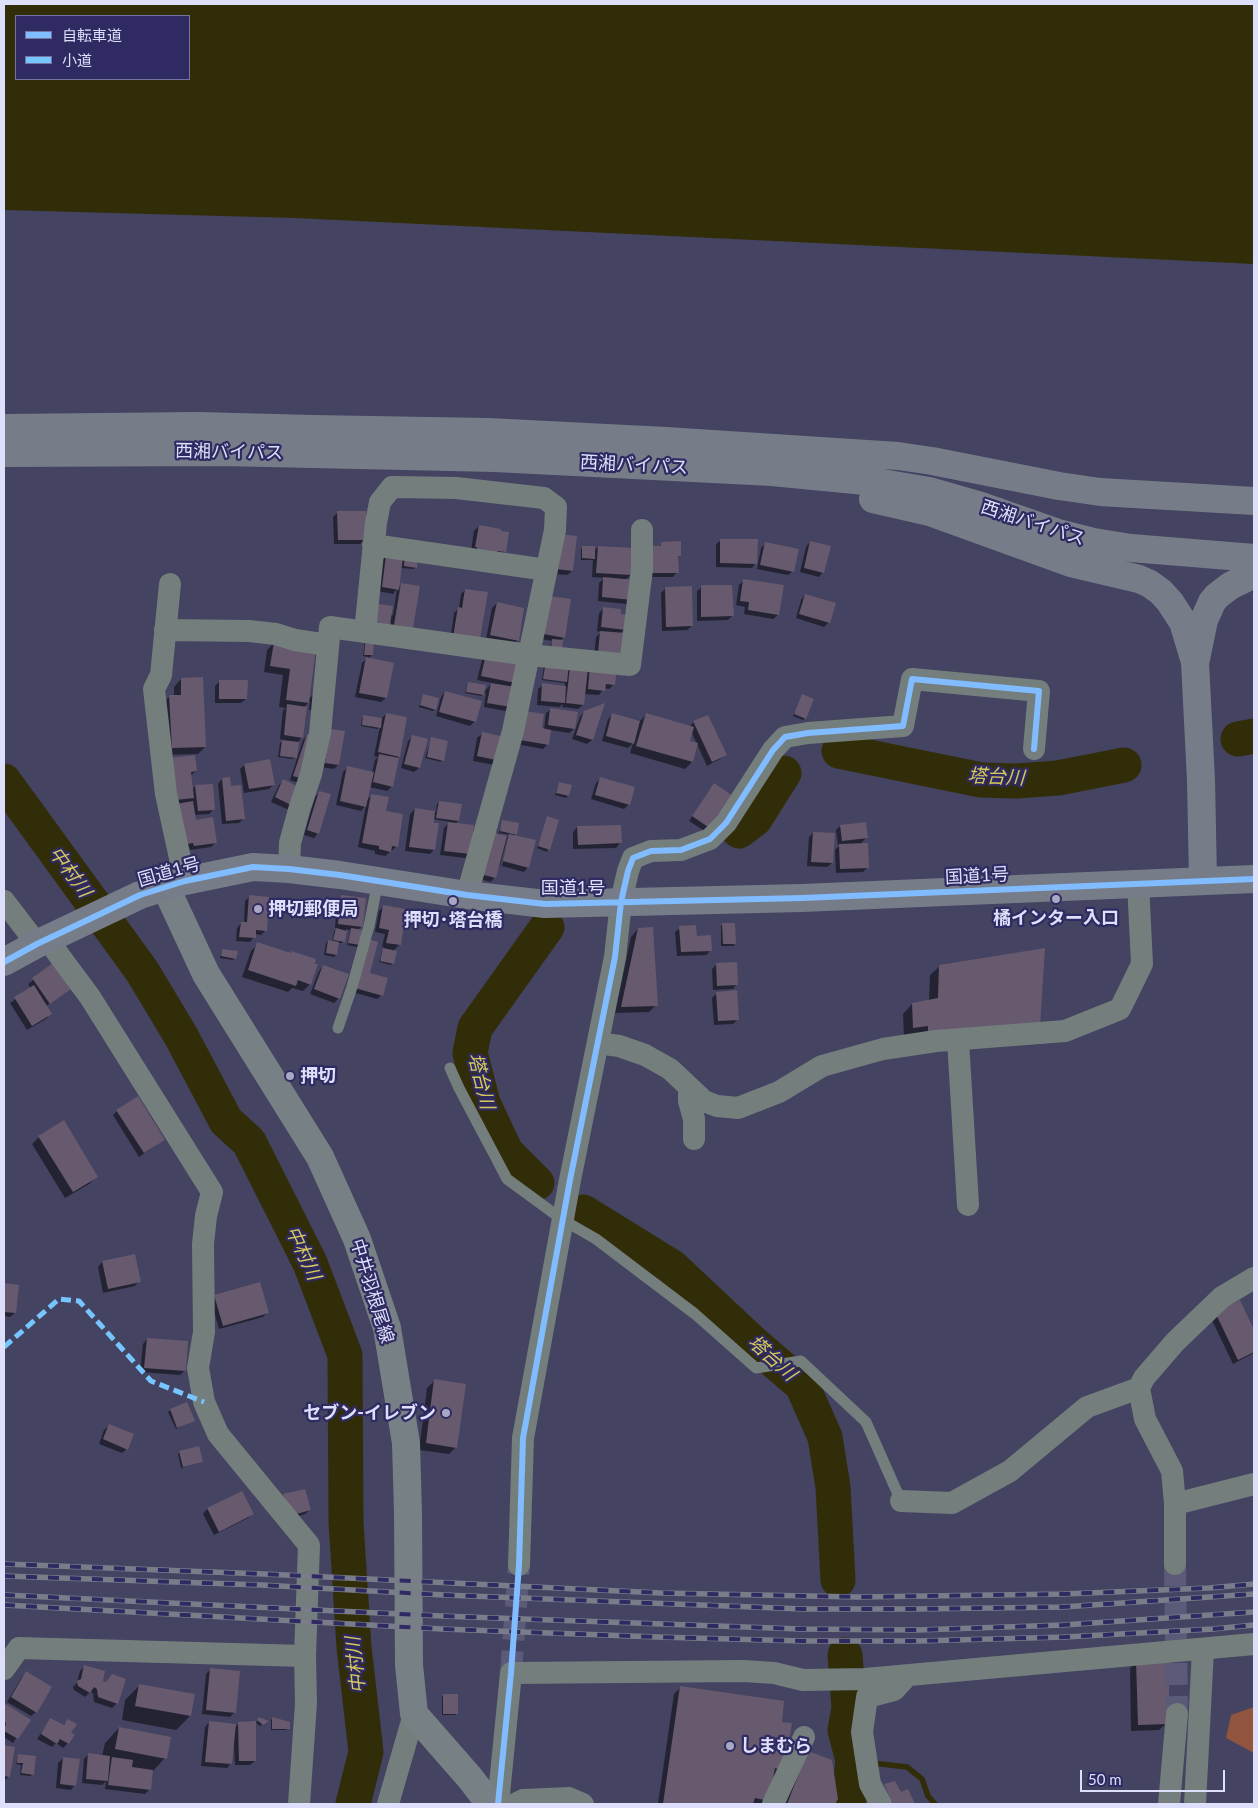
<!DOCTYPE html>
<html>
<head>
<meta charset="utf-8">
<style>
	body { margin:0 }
	#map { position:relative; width:1258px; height:1808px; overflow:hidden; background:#444361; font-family:Lato,"Noto Sans JP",sans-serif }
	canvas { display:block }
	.frame { position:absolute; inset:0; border:5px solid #dedffb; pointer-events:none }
	.legend { position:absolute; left:15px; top:15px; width:175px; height:65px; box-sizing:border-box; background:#2f2b62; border:1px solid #75739f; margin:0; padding:6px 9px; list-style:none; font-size:15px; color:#dedffb }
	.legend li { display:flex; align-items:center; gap:10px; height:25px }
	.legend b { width:25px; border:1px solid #75739f }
	.scale { position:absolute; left:1080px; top:1770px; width:145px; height:22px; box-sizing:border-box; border:2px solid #dedffb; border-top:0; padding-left:6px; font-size:15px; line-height:18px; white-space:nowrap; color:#dedffb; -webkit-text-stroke:4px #2f2b62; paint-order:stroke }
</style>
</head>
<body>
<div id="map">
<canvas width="1258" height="1808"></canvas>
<div class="frame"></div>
<ul class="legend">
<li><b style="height:6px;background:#80bcff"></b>自転車道</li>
<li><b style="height:6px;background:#76c5fe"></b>小道</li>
</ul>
<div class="scale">50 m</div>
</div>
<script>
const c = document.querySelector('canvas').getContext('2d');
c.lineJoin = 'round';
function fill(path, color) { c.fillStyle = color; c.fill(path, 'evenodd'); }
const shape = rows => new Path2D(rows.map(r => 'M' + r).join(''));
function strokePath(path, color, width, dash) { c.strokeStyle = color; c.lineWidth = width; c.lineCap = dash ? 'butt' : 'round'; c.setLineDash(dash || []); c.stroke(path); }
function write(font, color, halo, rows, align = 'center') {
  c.font = font + ' Lato,"Noto Sans JP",sans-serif'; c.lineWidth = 4.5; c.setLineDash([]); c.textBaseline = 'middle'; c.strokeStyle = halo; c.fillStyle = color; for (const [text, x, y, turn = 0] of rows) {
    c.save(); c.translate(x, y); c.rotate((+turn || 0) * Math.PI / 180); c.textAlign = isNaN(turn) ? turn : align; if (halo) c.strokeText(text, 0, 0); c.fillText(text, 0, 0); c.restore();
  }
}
const forest = shape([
	[1254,1707,1254,1753,1226,1738,1231,1715]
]);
const water = shape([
	[4,4,1254,4,1254,264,295,218,4,210],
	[16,16,189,16,189,79,16,79]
]);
const shadow = shape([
	[338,512,365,540,360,544,334,544,333,517],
	[479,526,505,551,500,556,471,551,474,531],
	[556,540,572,571,567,575,552,574],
	[721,540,756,563,752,568,716,567,716,544],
	[810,542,823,572,819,577,800,572,806,547],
	[662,543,680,555,677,558,677,572,673,577,644,577],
	[765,544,793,571,788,575,757,569,761,548],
	[583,547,593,552,598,547,631,575,625,580,627,604,598,601,599,583,604,578,592,577,593,560,581,560,581,549],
	[386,556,403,558,416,567,414,569,400,568,398,588,402,584,412,628,390,629,391,622,387,626,390,615,393,615,397,589,393,594,378,591,382,561],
	[744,580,778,615,773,619,744,614,745,607,736,605,739,585],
	[702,587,732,616,728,620,697,621,697,591],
	[666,588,692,626,687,630,662,631,661,593],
	[465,590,474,644,450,642,454,613,459,608,461,594],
	[805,595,829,622,824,627,796,618,801,600],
	[545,602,564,637,561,640,560,651,550,652,551,643,553,641,540,639],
	[497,603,518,640,513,645,486,639,492,608],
	[604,608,620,615,625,629,594,658,596,637,601,632,597,631,599,613],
	[365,640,372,655,368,659,386,698,381,702,355,697,362,663,368,657,363,656],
	[274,643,315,649,308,699,312,696,317,696,314,710,309,710,310,701,303,708,302,737,298,742,295,757,293,759,278,757,280,743,283,740,280,739,283,710,286,708,279,707,283,675,264,672,267,650],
	[486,655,519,662,510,707,505,711,484,707,486,692,481,696,465,693,468,683,484,692,492,683,477,680,482,660],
	[544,665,588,669,614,684,609,689,604,688,599,695,584,694,583,705,578,709,562,707,563,704,559,707,537,705,538,689,543,685,565,687,565,683,542,680],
	[181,679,205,747,198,754,165,755,163,703,170,696,174,696,174,687],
	[220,681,246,699,241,703,215,703,215,686],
	[445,692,475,721,470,726,436,716,441,697],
	[423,695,435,709,433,711,419,707],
	[802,696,805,718,803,720,793,716],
	[603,705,592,740,587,744,572,739,580,717,584,712],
	[551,709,574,729,569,733,550,730,548,744,543,749,516,744,521,717,540,729,544,730,546,713],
	[386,714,399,756,396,759,392,786,387,791,369,787,366,801,372,795,385,812,396,847,385,856,375,854,375,851,358,847,366,805,361,811,336,805,343,772,348,767,372,773,375,760,378,757,374,756,380,726,377,729,361,726,362,718,364,716,381,719],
	[613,714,639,722,646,715,689,727,694,722,725,755,720,759,707,766,691,731,688,742,692,762,685,769,630,753,633,743,628,748,602,741,608,719],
	[482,734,504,738,495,765,473,761,477,738],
	[307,735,301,784,290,780,303,740],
	[327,735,338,765,334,769,321,767],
	[413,736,427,740,419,768,414,772,401,768,408,741],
	[432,738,442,760,441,762,425,758],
	[166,763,196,771,190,776,192,790,195,786,214,809,209,814,194,815,195,821,216,842,211,847,190,850,189,847,178,849],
	[244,765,274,784,269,789,244,793,240,769],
	[601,778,629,804,624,809,591,799,596,783],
	[222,779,230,787,244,818,239,823,222,824,218,784],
	[283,781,294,806,289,810,271,802,279,785],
	[559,783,568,796,566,798,555,795],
	[710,789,731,796,706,832,689,821],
	[320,792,318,833,314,838,304,835,315,797],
	[439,802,458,821,455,824,469,854,465,858,440,855,444,828,450,822,433,819,434,850,430,854,405,851,410,814,415,809,436,812,437,804],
	[548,818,558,821,547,852,537,848],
	[503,821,516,834,514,836,528,867,524,872,502,866,509,839,507,839,500,866,498,865,495,877,491,882,472,877,498,835],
	[500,833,510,835,504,840,500,835],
	[840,826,866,838,860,844,868,867,863,872,836,873,835,850,840,845,838,845,836,830],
	[577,827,620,843,616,848,573,849,573,832],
	[813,833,832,863,827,867,807,866,809,837],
	[250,896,266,930,261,935,255,934,254,937,250,942,236,941,237,928,241,923,244,923,245,901],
	[342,897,362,926,358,930,359,945,357,947,347,945,350,930,346,929,343,941,342,943,338,943,336,955,334,957,324,955,326,943,328,941,332,942,334,931,337,929,335,928,337,901],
	[383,907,405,910,399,945,393,951,393,963,391,965,379,962,382,951,385,948,382,947,385,934,375,932,379,911],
	[723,924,735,944,733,946,721,946,721,926],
	[680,928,695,937,711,950,706,955,677,956,675,932],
	[638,929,656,1005,649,1012,615,1013,631,937],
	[258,944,290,954,292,952,310,984,303,991,292,988,288,992,242,977,251,951],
	[222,950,235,958,233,960,220,958],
	[1043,950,919,1045,904,1037,903,1014,912,1004,929,1001,930,975,940,966],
	[53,965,65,993,46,1006,51,1014,46,1019,27,1030,10,1003,31,988,28,984],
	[716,965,737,984,733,989,713,990,712,969],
	[323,966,339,998,334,1003,310,994,319,971],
	[368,974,382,995,377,999,352,992],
	[717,993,738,1019,733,1024,714,1025,712,998],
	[117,1111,164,1140,139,1157,113,1115],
	[39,1137,96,1177,89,1184,65,1198,32,1144],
	[134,1255,139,1281,135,1286,103,1293,98,1267,102,1262],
	[4,1284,18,1286,15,1313,10,1317,4,1316],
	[215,1296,267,1313,263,1317,219,1329,211,1301],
	[1240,1301,1254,1333,1254,1353,1233,1364,1211,1318],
	[147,1339,185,1370,180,1375,140,1372,143,1344],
	[434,1381,456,1447,449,1454,419,1450,427,1388],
	[170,1410,193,1421,176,1429,168,1412],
	[109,1426,127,1449,122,1453,99,1444,104,1430],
	[180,1452,202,1462,181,1468,178,1454],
	[304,1490,310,1510,305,1514,284,1520,279,1500,283,1496],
	[241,1492,252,1513,248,1518,214,1535,203,1514,207,1509],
	[1137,1661,1167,1723,1159,1730,1131,1731,1130,1668],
	[84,1667,101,1682,117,1703,112,1708,94,1702,93,1693,90,1692,85,1697,74,1690,73,1687,77,1683,80,1671],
	[211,1669,235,1712,230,1717,202,1714,206,1674],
	[26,1673,36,1712,31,1716,7,1702,22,1677],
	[139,1686,190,1716,176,1730,122,1720,125,1700],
	[681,1687,781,1723,791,1724,776,1777,764,1804,658,1804,674,1694],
	[444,1695,457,1713,455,1715,442,1715,442,1697],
	[7,1705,29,1720,13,1743,4,1737,4,1708],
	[259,1718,266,1722,260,1726,256,1723],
	[273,1718,288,1728,286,1730,271,1730,271,1720],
	[51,1719,63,1725,68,1720,69,1734,68,1743,63,1748,56,1743,52,1747,37,1739],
	[209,1722,234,1728,239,1723,255,1761,250,1765,235,1765,234,1748,233,1748,231,1763,227,1768,201,1766,205,1727],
	[119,1728,165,1758,152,1772,149,1790,145,1794,105,1789,106,1781,102,1785,82,1783,84,1759,88,1755,102,1756,105,1743],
	[4,1746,13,1748,8,1777,4,1781],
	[19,1755,32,1774,31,1776,20,1775,21,1765,16,1764],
	[63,1758,75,1785,71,1790,56,1788,58,1763],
	[801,1759,836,1798,834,1804,783,1804]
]);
const stream = shape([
	[872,1763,907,1767,922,1779,928,1796,935,1804]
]);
const river = shape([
	[1238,739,1254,736],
	[839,751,981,780,1016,781,1058,778,1124,765],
	[4,781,142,971,181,1036,226,1121,249,1142,310,1263,345,1355,346,1522,354,1647,366,1752,353,1804],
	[739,831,755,819,784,773],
	[537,1183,506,1152,483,1103,470,1053,475,1028,547,927],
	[583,1212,672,1267,752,1342,802,1385,825,1437,833,1487,838,1580],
	[845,1655,849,1708,845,1730,853,1761,848,1804]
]);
const building = shape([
	[337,511,366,511,366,540,338,540],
	[479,525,501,529,501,531,509,532,506,552,497,551,497,555,477,552,477,547,475,547],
	[560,534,577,536,573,571,556,569],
	[720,539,758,539,757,564,720,563],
	[681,541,681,556,678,556,679,573,648,573,649,546,661,546,661,542],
	[810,541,831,546,824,573,804,568],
	[765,542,799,549,794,572,760,565],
	[582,546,595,546,595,559,582,558],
	[598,546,634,548,632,575,596,573],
	[405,552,418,554,417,568,404,566],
	[386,555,403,557,399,590,382,587],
	[603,577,635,580,633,600,602,597],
	[743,579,784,585,779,615,748,610,749,602,740,601],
	[401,583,420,586,413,628,394,625],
	[701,585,732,585,734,616,701,617],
	[692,586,693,626,666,627,665,587],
	[465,589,488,592,480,639,453,637,458,607,462,608],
	[805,594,836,603,830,623,799,614],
	[549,596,571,599,565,638,544,634],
	[497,602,524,608,519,641,490,635],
	[378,604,393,606,390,625,375,622],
	[603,607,621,609,621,614,628,615,626,630,601,627],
	[600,631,625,633,623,656,598,653],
	[366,637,374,638,373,655,364,655],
	[552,639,563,640,562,652,551,651],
	[274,642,316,648,309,703,286,700,290,669,270,666],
	[486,654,520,661,516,683,481,676],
	[366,657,394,663,387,698,359,693],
	[546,661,569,664,567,682,543,679],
	[590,665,617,668,615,685,606,684,605,691,588,689],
	[570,666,588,668,584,705,566,703],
	[203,677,206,747,172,748,169,695,181,695,181,678],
	[219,680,248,680,247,699,219,699],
	[468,682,486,685,484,695,466,692],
	[491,683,515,687,511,707,487,703],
	[542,683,566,686,565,703,541,701],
	[445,691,482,701,476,722,439,712],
	[423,694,439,698,436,710,420,705],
	[802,694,814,699,806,719,794,714],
	[605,703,593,740,576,735,584,711],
	[287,704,307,707,303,738,284,735],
	[550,708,578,712,575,729,548,725],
	[525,711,544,714,542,728,551,730,549,745,520,740],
	[386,713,407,717,400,757,378,752],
	[612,713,640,721,634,744,606,736],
	[646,713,694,727,690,741,698,743,693,762,636,746],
	[363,715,382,718,381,728,362,725],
	[708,715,727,755,712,762,693,721],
	[331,729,345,731,339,765,325,763],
	[482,732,505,737,501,761,477,756],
	[307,734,318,737,307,780,293,776],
	[412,735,428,739,420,768,404,764],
	[431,737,448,741,444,761,427,757],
	[282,740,299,742,297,758,280,756],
	[379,754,399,758,393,787,373,782],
	[195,755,197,771,191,772,194,798,175,800,170,758],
	[270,759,275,785,249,789,244,764],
	[347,766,374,772,366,807,340,801],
	[230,777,231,786,241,785,245,819,226,821,222,778],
	[600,777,635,787,630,805,595,795],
	[283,779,303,789,295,807,275,797],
	[559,782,572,785,569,796,556,793],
	[714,783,733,796,711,829,692,816],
	[213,784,215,810,198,811,195,785],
	[319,791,331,794,319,834,307,830],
	[371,794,389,797,386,811,403,814,398,847,392,846,391,852,379,849,379,846,362,843],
	[193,801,196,820,213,817,217,843,194,846,193,843,182,845,176,804],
	[439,801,462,804,459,821,436,818],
	[415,808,435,811,434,823,439,823,435,850,409,847],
	[547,816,559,820,550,850,538,846],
	[502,820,519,823,517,835,500,831],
	[448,822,474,825,470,854,444,851],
	[866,822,868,838,842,841,840,825],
	[621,825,622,843,578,845,577,826],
	[486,831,507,836,496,878,476,873],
	[813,832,835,833,833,863,811,862],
	[509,834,536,840,529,868,503,861],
	[868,843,869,868,840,869,839,844],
	[249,895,269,897,267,931,256,930,256,938,239,937,241,922,247,922],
	[341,895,366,898,363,927,338,924],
	[383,905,406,909,401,945,386,943,389,930,379,928],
	[722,923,735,923,736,944,723,944],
	[696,925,697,936,711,935,712,951,681,952,679,926],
	[653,927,658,1006,621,1007,638,928],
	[336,928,347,931,345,942,333,940],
	[351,928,363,930,360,945,348,943],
	[369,939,378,942,370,973,388,978,383,996,355,988],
	[328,940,339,942,337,955,326,953],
	[257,942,291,953,291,951,316,959,315,964,318,964,311,985,298,980,296,986,248,970],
	[383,948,397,951,394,964,380,961],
	[1045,948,1040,1026,928,1036,928,1026,913,1028,912,1003,938,998,939,965],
	[222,949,238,951,236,959,221,956],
	[737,962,738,985,717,986,716,963],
	[53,963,71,989,50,1004,32,978],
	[323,965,349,974,340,999,314,989],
	[34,985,52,1014,32,1026,14,997],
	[737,990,739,1020,718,1021,716,992],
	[138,1096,165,1140,144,1153,116,1110],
	[64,1120,98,1177,73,1192,38,1136],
	[135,1254,141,1282,108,1289,102,1261],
	[260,1282,269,1313,223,1326,214,1295],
	[4,1283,19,1285,16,1313,4,1312],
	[1240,1300,1254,1330,1254,1352,1238,1360,1215,1312],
	[147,1338,188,1341,186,1371,144,1368],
	[434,1379,466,1384,457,1448,426,1443],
	[187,1402,195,1421,177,1428,170,1409],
	[109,1424,134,1434,128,1450,103,1439],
	[199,1446,203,1462,183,1467,179,1451],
	[305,1489,311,1510,289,1516,283,1494],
	[242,1491,254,1514,219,1532,207,1508],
	[1136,1660,1170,1660,1168,1724,1138,1725],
	[84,1665,105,1671,103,1681,106,1682,112,1674,126,1679,118,1704,98,1697,97,1689,94,1687,90,1693,78,1686,77,1681,81,1679],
	[210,1668,240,1671,236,1713,206,1710],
	[26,1671,52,1687,37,1713,11,1697],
	[139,1684,195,1694,191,1716,135,1706],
	[680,1686,784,1701,782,1722,792,1723,784,1771,775,1768,769,1801,755,1798,753,1804,663,1804],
	[443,1694,458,1694,458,1714,443,1714],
	[6,1704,31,1720,18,1739,4,1731,6,1723,4,1722,4,1708],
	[259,1717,269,1721,263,1725,257,1720],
	[272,1717,290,1722,290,1729,272,1729],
	[50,1718,64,1725,67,1719,77,1724,71,1733,75,1734,69,1744,60,1739,57,1744,41,1734],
	[209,1721,236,1724,232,1764,205,1762],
	[256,1721,256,1761,239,1761,238,1722],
	[119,1727,171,1737,167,1759,115,1749],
	[4,1745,15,1747,10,1777,4,1776],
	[808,1751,832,1760,838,1799,835,1804,787,1804],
	[88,1753,110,1756,108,1781,86,1779],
	[18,1754,36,1756,34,1775,21,1773,23,1763,17,1763],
	[63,1757,80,1759,76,1786,60,1784],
	[112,1757,133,1760,132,1767,153,1770,151,1790,108,1785],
	[895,1781,901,1792,908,1789,915,1804,893,1804,884,1784]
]);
const streetTunnel = shape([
	[1175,1564,1177,1714],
	[511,1673,519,1565]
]);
const lane = shape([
	[338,1028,352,987,369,926,378,881],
	[450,1068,459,1088,507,1179,563,1220,596,1239,695,1314,756,1368,801,1361,866,1422,901,1501]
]);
const street = shape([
	[373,545,547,570],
	[170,584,161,675,154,689,166,794,185,881],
	[165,630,249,631,276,634,295,640,328,645],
	[365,632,376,523,380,502,392,487,456,488,544,498,556,507,555,530,513,731,467,895],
	[289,869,290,843,299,810,311,774,320,733,330,627,529,655,630,665,642,569,642,530],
	[4,901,37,944],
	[47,939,90,997,212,1192,206,1216,203,1244,204,1332,198,1368,204,1402,218,1434,309,1545,305,1656,306,1703,299,1804],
	[958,1040,968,1205],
	[598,1043,619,1046,645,1055,670,1069,704,1101,717,1106,738,1108,779,1092,822,1066,883,1049,936,1041,1065,1031,1120,1009,1142,964,1138,883],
	[689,1088,689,1101,694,1119,694,1139],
	[901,1501,952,1503,1010,1471,1087,1407,1139,1388],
	[1175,1504,1254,1484],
	[1175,1564,1175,1504,1172,1471,1145,1419,1139,1388,1144,1378,1175,1342,1222,1297,1254,1278],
	[519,1565,523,1438,570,1180,615,957,621,902,628,871,633,858,651,851,681,850,710,839,726,823,773,750,785,737,808,733,903,726,912,679,1039,691,1034,749],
	[4,1669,19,1648,305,1656],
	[388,1804,414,1714],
	[498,1804,511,1673,744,1671,774,1673,803,1680,865,1679,1254,1644],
	[515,1804,523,1800,569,1798,583,1804],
	[773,1804,804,1737],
	[881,1804,870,1784,862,1732,867,1697,894,1690,906,1677],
	[1169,1804,1177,1714],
	[1195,1804,1203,1650]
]);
const secondary = shape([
	[166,888,206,974,320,1157,357,1239,387,1328,406,1443,408,1513,409,1665,414,1714,470,1778,490,1804]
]);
const highway = shape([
	[4,428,198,426,312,429,488,432,666,441,898,456,932,461,1059,486,1100,492,1254,501],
	[4,453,222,452,495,458,772,472,876,482,929,491,981,506,1058,533,1094,542,1131,548,1254,558],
	[873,499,930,512,1071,563,1139,579,1150,584,1161,592,1170,602,1183,622,1195,662,1201,780,1203,880],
	[1196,659,1204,620,1212,602,1217,596,1230,586,1254,574],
	[4,962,37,944,140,895,185,881,253,867,289,869,340,875,467,895,545,904,802,898,1254,879]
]);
const rail = shape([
	[4,1564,264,1574,661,1593,858,1597,1064,1594,1209,1588,1254,1584],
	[4,1576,261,1585,444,1595,803,1609,918,1609,1063,1607,1254,1594],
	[4,1595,441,1616,800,1629,918,1630,1063,1625,1254,1612],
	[4,1605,442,1629,657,1637,802,1641,919,1641,1065,1637,1213,1629,1254,1625]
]);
const quiet = shape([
	[4,1347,59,1299,79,1301,151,1381,204,1402]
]);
const cycleway = shape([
	[4,962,37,944,140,895,185,881,253,867,289,869,340,875,467,895,545,904,802,898,1254,879],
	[498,1804,511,1673,519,1565,523,1438,570,1180,615,957,621,902,628,871,633,858,651,851,681,850,710,839,726,823,773,750,785,737,808,733,903,726,912,679,1039,691,1034,749]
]);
const markers = [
	[1056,899,5,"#a8a8c5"],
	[453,901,5,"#a8a8c5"],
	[258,909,5,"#a8a8c5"],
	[290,1076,5,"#a8a8c5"],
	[446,1413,5,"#a8a8c5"],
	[730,1746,5,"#a8a8c5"]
];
const streetNames = [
	["西湘バイパス",229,452,1],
	["西湘バイパス",634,465,3],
	["西湘バイパス",1033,523,18],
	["国道1号",169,872,-16],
	["国道1号",977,876,-3],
	["国道1号",573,888],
	["中井羽根尾線",372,1291,73]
];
const poiNames = [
	["押切郵便局",268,909],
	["橘インター入口",1056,918,"center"],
	["押切･塔台橋",453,920,"center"],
	["押切",300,1076],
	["セブン-イレブン",436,1413,"right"],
	["しまむら",740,1746]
];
const waterNames = [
	["塔台川",996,777,3],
	["中村川",70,872,54],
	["塔台川",481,1081,76],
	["中村川",303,1253,65],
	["塔台川",772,1358,42],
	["中村川",356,1665,-96]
];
fill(forest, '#90543f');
fill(water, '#322d09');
fill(shadow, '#0007');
strokePath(stream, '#322d09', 5.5);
strokePath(river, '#322d09', 35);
fill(building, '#675a6f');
strokePath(streetTunnel, '#5b5a78', 22, [22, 11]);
strokePath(lane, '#747e7d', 11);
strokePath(street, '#747e7d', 22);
strokePath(secondary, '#778084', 28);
strokePath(highway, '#777d88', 28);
strokePath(rail, '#797d8a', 5.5);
strokePath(rail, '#2f2b62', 4, [11]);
strokePath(quiet, '#76c5fe', 5, [10, 5]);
strokePath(cycleway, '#80bcff', 6);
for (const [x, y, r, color] of markers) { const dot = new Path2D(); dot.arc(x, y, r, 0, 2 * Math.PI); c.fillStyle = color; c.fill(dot); strokePath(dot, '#2f2b62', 2); }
write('18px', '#dedffb', '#2f2b62', streetNames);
write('bold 18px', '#dedffb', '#2f2b62', poiNames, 'left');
write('italic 19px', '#d5c85b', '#2f2b62', waterNames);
</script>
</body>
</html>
